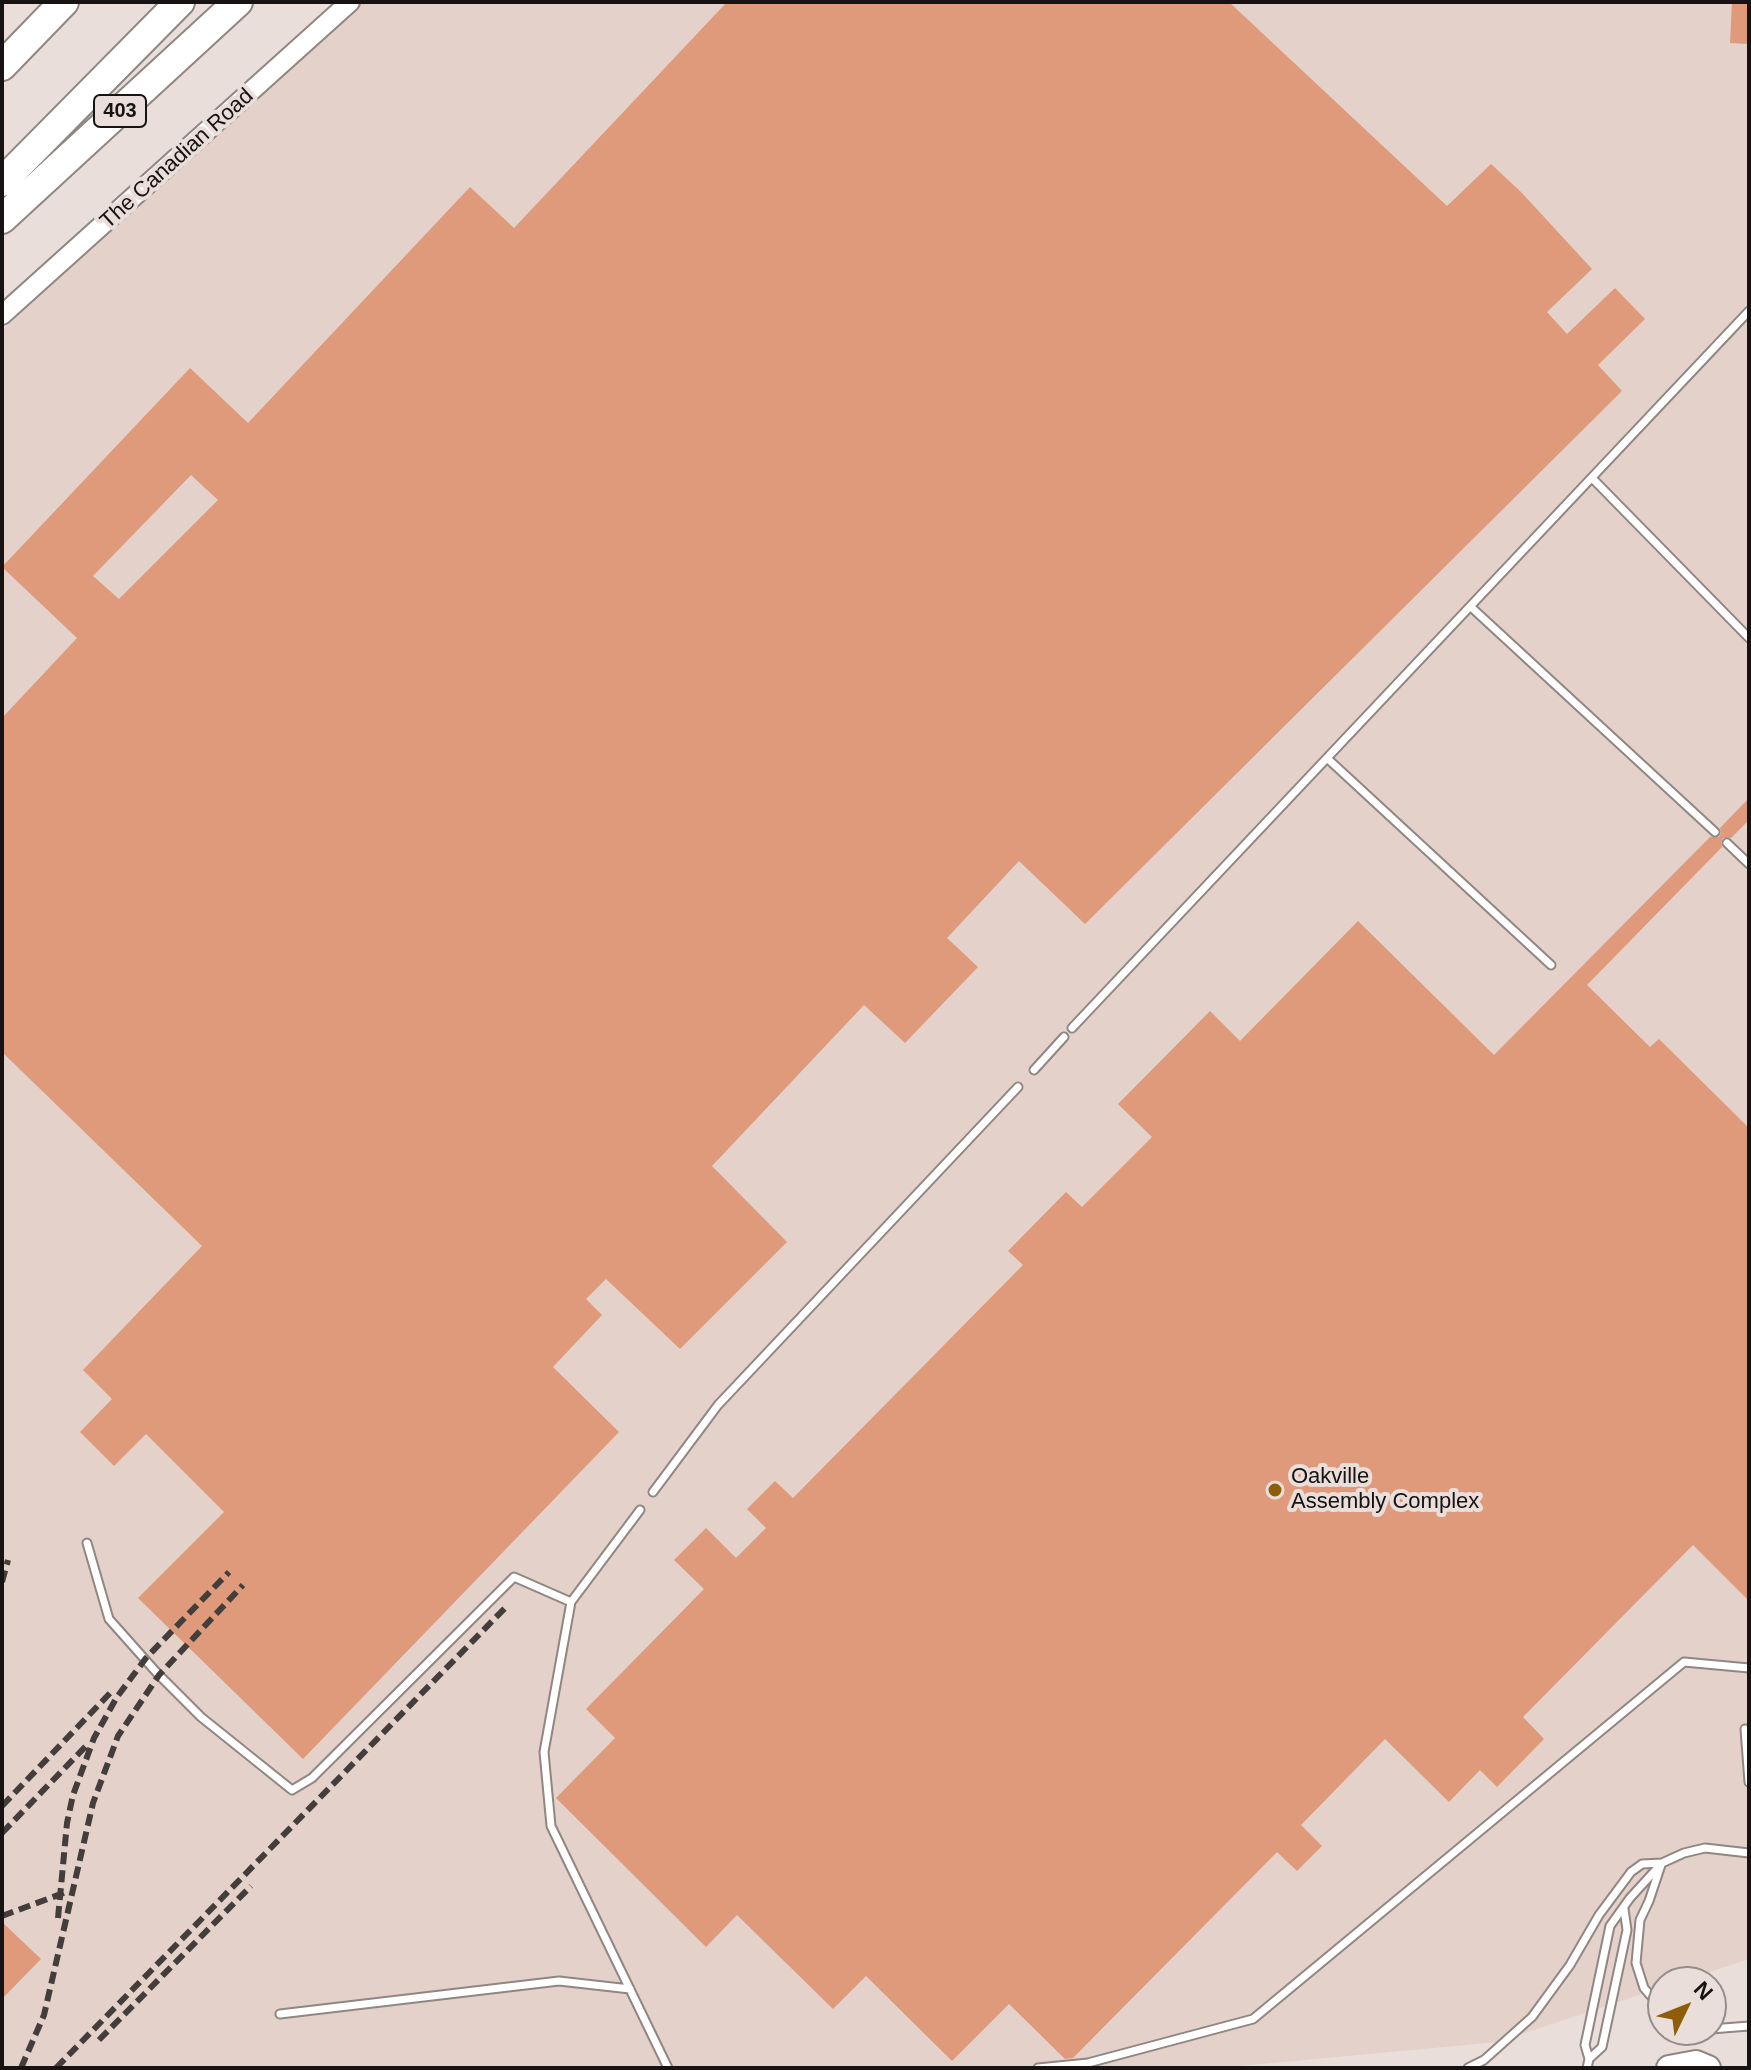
<!DOCTYPE html>
<html>
<head>
<meta charset="utf-8">
<style>
	body { margin:0 }
	#map { position:relative; width:1751px; height:2070px; overflow:hidden; background:#e9deda; font-family:Arial,sans-serif }
	canvas { display:block }
	.frame { position:absolute; inset:0; border:4px solid #171312; pointer-events:none }
	.north { position:absolute; left:1647px; top:1966px; width:80px; height:80px; box-sizing:border-box; background:#e9deda; border:2px solid #958d8a; border-radius:50%; rotate:47deg; font-size:22px; font-weight:700; line-height:32px; text-align:center; color:#171312 }
	.north::after { content:''; display:block; margin:auto; width:28px; height:36px; background:#8e5d09; clip-path:polygon(50% 0,100% 100%,50% 72%,0 100%) }
</style>
</head>
<body>
<div id="map">
<canvas width="1751" height="2070"></canvas>
<div class="frame"></div>
<div class="north">N</div>
</div>
<script>
const c = document.querySelector('canvas').getContext('2d');
c.lineJoin = 'round';
function fill(path, color) { c.fillStyle = color; c.fill(path, 'evenodd'); }
const shape = rows => new Path2D(rows.map(r => 'M' + r).join(''));
function strokePath(path, color, width, dash) { c.strokeStyle = color; c.lineWidth = width; c.lineCap = dash ? 'butt' : 'round'; c.setLineDash(dash || []); c.stroke(path); }
function write(font, color, halo, rows, align = 'center') {
  c.font = font + ' Arial,sans-serif'; c.lineWidth = 8; c.setLineDash([]); c.textBaseline = 'middle'; c.strokeStyle = halo; c.fillStyle = color; for (const [text, x, y, turn = 0] of rows) {
    c.save(); c.translate(x, y); c.rotate((+turn || 0) * Math.PI / 180); c.textAlign = isNaN(turn) ? turn : align; if (halo) c.strokeText(text, 0, 0); c.fillText(text, 0, 0); c.restore();
  }
}
const built = shape([
	[346,2,1749,2,1749,1959,1679,1982,1663,1982,1663,1987,1498,2042,1218,2068,2,2068,2,331]
]);
const building = shape([
	[727,2,1229,2,1447,206,1491,164,1521,192,1592,269,1547,312,1567,334,1615,288,1645,319,1598,365,1622,391,1085,924,1019,861,947,938,978,967,905,1043,864,1005,712,1166,787,1242,680,1349,606,1279,586,1299,602,1315,553,1367,619,1432,303,1759,138,1598,224,1512,146,1434,114,1466,80,1432,112,1399,83,1370,202,1246,2,1052,2,718,77,638,2,567,190,368,248,423,470,187,514,228],
	[191,475,218,500,119,599,93,576],
	[1732,2,1749,2,1749,44,1730,43],
	[1749,798,1749,820,1731,838,1723,838,1721,842,1722,847,1587,985,1650,1047,1659,1039,1749,1128,1749,1601,1693,1545,1523,1717,1544,1739,1497,1787,1480,1770,1449,1802,1385,1739,1301,1825,1322,1846,1297,1871,1277,1852,1073,2058,1065,2059,1009,2004,952,2061,866,1976,833,2009,737,1915,706,1947,556,1798,615,1738,586,1709,704,1589,674,1560,706,1528,736,1558,766,1528,747,1509,775,1481,793,1498,1023,1265,1008,1251,1066,1192,1082,1207,1152,1137,1118,1104,1210,1011,1240,1041,1358,921,1494,1055,1710,837,1719,837,1721,833,1720,828],
	[2,1922,41,1959,2,1999]
]);
const service = shape([
	[1592,478,1749,638],
	[1471,607,1715,832],
	[1328,759,1551,965],
	[1727,843,1749,864],
	[1072,1028,1749,311],
	[1034,1070,1064,1037],
	[653,1492,718,1405,1018,1087],
	[640,1510,571,1602,544,1752,551,1826,668,2068],
	[87,1543,109,1619,157,1673,201,1717,292,1790,312,1778,514,1577,571,1602],
	[1745,1729,1749,1782],
	[1661,1865,1649,1901,1640,1920,1636,1963,1644,1988,1663,2010],
	[280,2014,559,1981,630,1989],
	[1711,2029,1749,2026],
	[1589,2059,1602,2047,1627,1930,1624,1909],
	[1038,2068,1088,2063,1253,2019,1684,1662,1749,1668],
	[1468,2068,1484,2060,1532,2017,1570,1965,1599,1915,1631,1872,1642,1864,1662,1863],
	[1587,2068,1589,2059,1585,2045,1610,1926,1630,1898,1662,1863,1684,1853,1705,1848,1749,1853]
]);
const tertiary = shape([
	[2,315,350,2]
]);
const primary = shape([
	[1669,2068,1696,2063,1708,2068]
]);
const motorway = shape([
	[2,66,64,2],
	[2,182,180,2],
	[2,219,238,2]
]);
const rail = shape([
	[2,1582,8,1560],
	[2,1806,113,1690],
	[2,1833,88,1744],
	[2,1916,69,1891],
	[58,1918,67,1823,73,1795,94,1738,117,1697,146,1658,229,1572],
	[99,2040,251,1886],
	[21,2068,44,2015,93,1803,118,1736,159,1675,243,1585],
	[56,2068,505,1608]
]);
const markers = [
	[1275,1490,8,"#8e5d09"]
];
const shields = [
	[120,111,52]
];
const shieldNames = [
	["403",120,111]
];
const streetNames = [
	["The Canadian Road",177,159,-42]
];
const poiNames = [
	["Oakville",1291,1477],
	["Assembly Complex",1291,1502]
];
fill(built, '#e4d1c9');
fill(building, '#df9a7c');
strokePath(service, '#908682', 11);
strokePath(tertiary, '#908682', 22);
strokePath(primary, '#908682', 28);
strokePath(motorway, '#908682', 32);
strokePath(service, '#fff', 7);
strokePath(tertiary, '#fff', 18);
strokePath(primary, '#fff', 24);
strokePath(motorway, '#fff', 28);
strokePath(rail, '#433d3c', 6, [12, 6]);
for (const [x, y, r, color] of markers) { const dot = new Path2D(); dot.arc(x, y, r, 0, 2 * Math.PI); c.fillStyle = color; c.fill(dot); strokePath(dot, '#e9deda', 3); }
for (const [x, y, w] of shields) { const box = new Path2D(); box.roundRect(x - w / 2, y - 16, w, 32, 6); c.fillStyle = '#e9deda'; c.fill(box); strokePath(box, '#171312', 2); }
write('bold 20px', '#171312', null, shieldNames);
write('22px', '#171312', '#e9deda', streetNames);
write('22px', '#171312', '#e9deda', poiNames, 'left');
</script>
</body>
</html>
